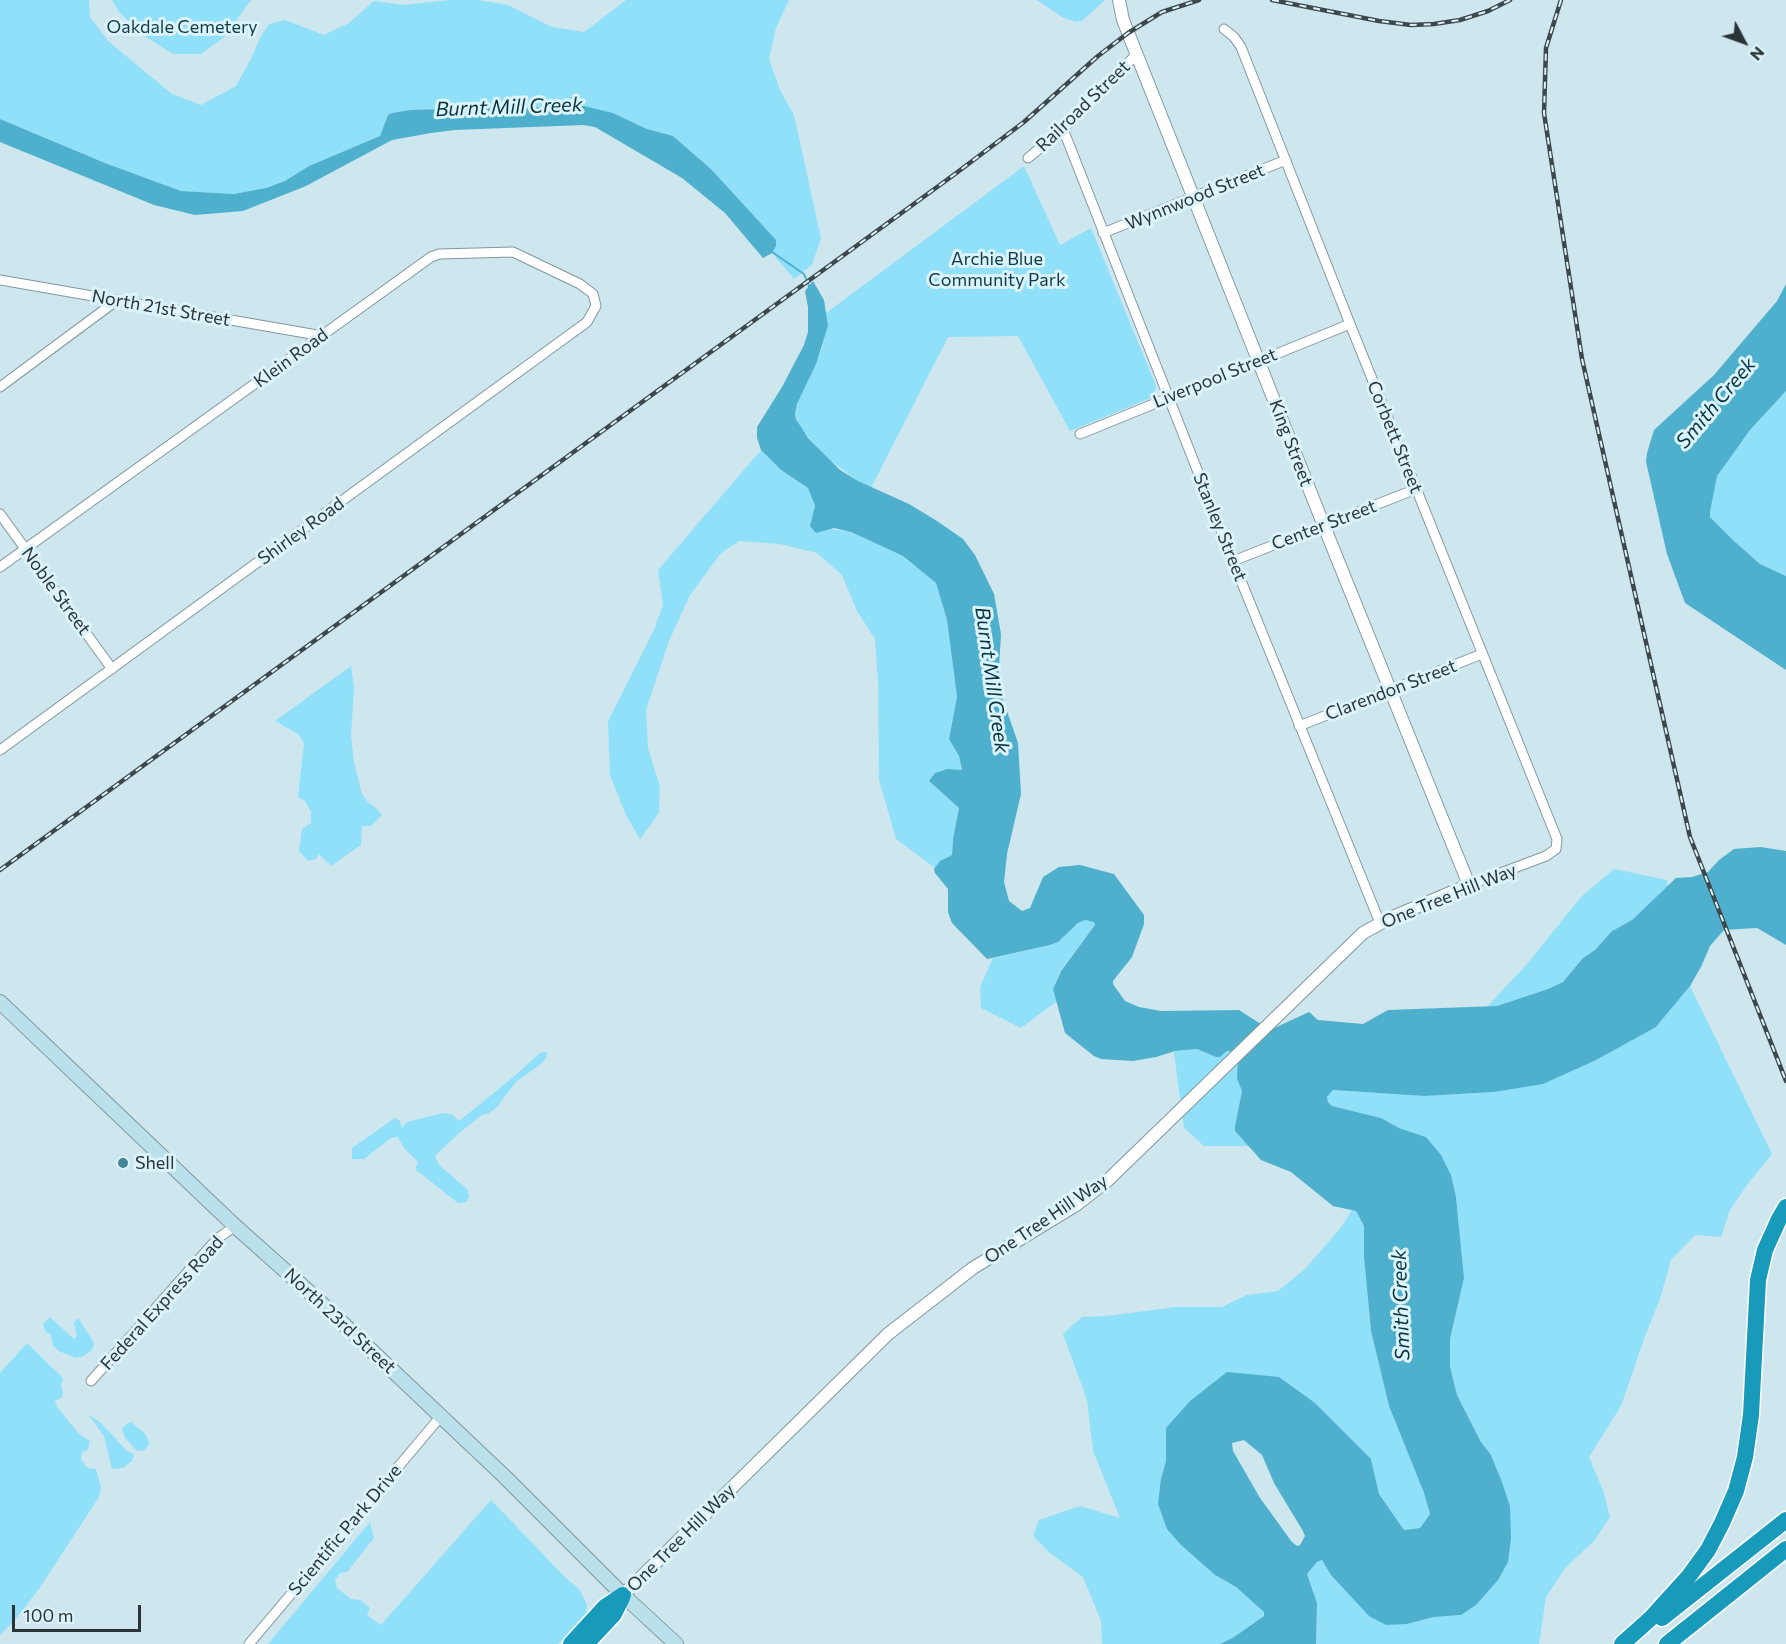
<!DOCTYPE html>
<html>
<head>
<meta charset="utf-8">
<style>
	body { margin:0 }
	#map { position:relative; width:1786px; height:1644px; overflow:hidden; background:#cee6ee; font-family:Commissioner,sans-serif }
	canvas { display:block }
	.north { position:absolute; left:1714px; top:12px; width:60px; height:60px; -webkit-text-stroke:4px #dbf3fb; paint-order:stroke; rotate:131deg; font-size:16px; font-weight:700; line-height:24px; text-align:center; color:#2b3538 }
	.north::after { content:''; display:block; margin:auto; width:21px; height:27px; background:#2b3538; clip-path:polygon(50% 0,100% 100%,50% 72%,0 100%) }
	.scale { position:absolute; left:12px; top:1605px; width:129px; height:27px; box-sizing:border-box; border:3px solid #2b3538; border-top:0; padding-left:8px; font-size:18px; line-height:21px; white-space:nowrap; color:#2b3538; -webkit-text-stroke:4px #dbf3fb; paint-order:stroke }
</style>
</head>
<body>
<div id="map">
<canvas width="1786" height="1644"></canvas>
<div class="north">N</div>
<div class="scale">100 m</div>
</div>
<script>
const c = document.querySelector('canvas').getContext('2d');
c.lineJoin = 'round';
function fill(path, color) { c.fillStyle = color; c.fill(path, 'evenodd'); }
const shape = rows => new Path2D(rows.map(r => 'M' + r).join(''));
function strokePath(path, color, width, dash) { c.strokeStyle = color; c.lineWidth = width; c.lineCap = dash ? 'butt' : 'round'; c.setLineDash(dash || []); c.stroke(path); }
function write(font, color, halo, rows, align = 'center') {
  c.font = font + ' Commissioner,sans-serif'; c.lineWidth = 6; c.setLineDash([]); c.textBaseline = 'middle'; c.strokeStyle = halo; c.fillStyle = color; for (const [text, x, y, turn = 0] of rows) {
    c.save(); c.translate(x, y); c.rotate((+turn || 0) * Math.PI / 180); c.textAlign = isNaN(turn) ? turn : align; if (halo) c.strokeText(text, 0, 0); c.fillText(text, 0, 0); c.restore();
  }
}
const green = shape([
	[0,0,89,0,90,17,108,41,172,94,201,105,236,86,251,59,261,36,269,24,285,20,324,35,349,23,374,1,404,5,450,0,477,0,508,5,552,27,584,32,626,0,789,0,776,28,769,59,780,90,794,115,821,238,812,265,794,279,772,253,776,246,775,240,711,169,673,136,647,129,613,113,564,104,523,109,494,107,410,110,392,113,388,115,380,136,309,166,285,181,266,188,234,194,181,191,105,163,0,119],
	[112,0,251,0,224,37,201,54,173,54,143,35,119,12],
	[1037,0,1105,0,1082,21,1076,22,1062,17],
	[1024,166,1060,245,1091,228,1156,386,1153,397,1070,431,1018,336,948,337,871,488,858,481,827,458,801,429,795,415,797,404,821,350,828,326,826,313],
	[1786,391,1786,576,1760,564,1734,541,1710,517,1710,512,1716,476,1750,430],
	[761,450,781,470,808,488,815,506,811,526,851,532,903,556,936,583,947,620,957,697,949,739,959,756,962,771,947,769,935,773,929,781,959,808,953,839,952,855,940,861,935,868,896,839,879,780,878,681,875,639,857,611,842,575,817,553,780,544,739,541,721,553,690,595,669,641,646,710,648,748,660,787,659,813,640,839,625,813,610,775,608,721,654,630,663,605,658,570],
	[351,666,354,688,351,736,354,762,362,794,367,801,377,809,382,815,371,826,362,826,361,845,331,866,319,854,316,859,308,861,299,851,302,829,311,823,311,812,305,801,298,797,304,743,298,734,275,721],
	[1614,869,1667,880,1668,886,1632,920,1612,931,1595,950,1583,958,1563,982,1548,989,1497,1006,1488,1006,1526,965,1582,896],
	[1085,920,1094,922,1096,924,1060,971,1053,989,1057,1001,1021,1028,981,1008,980,987,993,958,1050,945,1058,942,1078,923],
	[1690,986,1772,1154,1747,1185,1730,1210,1721,1237,1695,1235,1671,1260,1660,1299,1644,1339,1621,1406,1589,1457,1604,1493,1610,1517,1594,1541,1566,1567,1546,1597,1539,1644,1316,1644,1317,1603,1307,1574,1317,1562,1322,1560,1331,1575,1407,1624,1434,1617,1461,1615,1510,1506,1502,1482,1491,1455,1481,1442,1457,1395,1450,1367,1450,1339,1464,1278,1456,1197,1451,1175,1426,1137,1399,1128,1381,1118,1332,1106,1328,1102,1327,1097,1333,1090,1424,1096,1494,1092,1656,1027],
	[1197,1049,1216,1057,1220,1057,1227,1051,1238,1051,1237,1079,1242,1091,1235,1126,1235,1131,1249,1146,1204,1146,1184,1128,1174,1053,1175,1051],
	[547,1052,546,1058,541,1064,516,1082,496,1108,489,1113,482,1115,458,1134,435,1156,439,1165,468,1190,469,1197,466,1202,458,1203,415,1169,418,1162,403,1147,398,1137,391,1138,364,1159,352,1159,352,1148,395,1118,400,1121,402,1128,407,1122,443,1113,453,1115,459,1121,511,1079,540,1053],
	[1352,1210,1356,1211,1364,1226,1364,1257,1371,1331,1389,1406,1424,1493,1430,1514,1420,1528,1404,1530,1379,1494,1371,1459,1315,1403,1166,1428,1166,1461,1161,1479,1215,1575,1236,1587,1265,1612,1264,1616,1234,1637,1220,1644,1102,1644,1101,1621,1083,1577,1050,1553,1033,1536,1039,1520,1080,1506,1120,1518,1093,1451,1087,1400,1063,1334,1082,1317,1106,1316,1176,1307,1222,1307,1247,1295,1278,1291,1305,1269,1342,1226],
	[50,1317,74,1339,77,1336,74,1323,78,1318,93,1341,94,1345,91,1351,82,1357,76,1358,59,1351,53,1346,51,1335,45,1331,43,1324],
	[27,1343,63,1378,61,1386,63,1392,61,1399,55,1400,57,1407,79,1434,90,1441,88,1450,82,1452,81,1459,87,1468,96,1469,101,1487,99,1497,39,1589,14,1621,0,1635,0,1373],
	[88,1414,101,1423,126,1450,134,1454,132,1461,123,1468,112,1469,104,1436],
	[131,1422,142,1431,147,1437,149,1445,144,1450,137,1451,125,1438,122,1430,125,1425],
	[491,1500,564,1576,580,1590,587,1605,586,1617,558,1644,268,1644,370,1522,374,1538,347,1572,340,1573,335,1580,337,1588,351,1599,360,1600,370,1608,367,1615,381,1625]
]);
const water = shape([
	[564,104,584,106,613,113,647,129,673,136,711,169,776,240,776,246,772,253,763,258,725,213,682,178,595,127,583,125,455,130,431,133,392,140,306,186,243,211,195,215,154,205,0,142,0,119,105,163,181,191,234,194,266,188,285,181,309,166,380,136,388,115,392,113,410,110,494,107,523,109],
	[813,281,824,300,828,326,816,364,797,404,795,414,796,419,808,438,840,470,858,481,909,504,937,521,963,539,975,555,994,594,1001,634,998,685,1018,743,1021,794,1007,854,1004,882,1009,901,1022,911,1030,908,1043,877,1059,867,1080,865,1114,874,1144,915,1144,924,1132,957,1113,981,1113,984,1125,1001,1139,1007,1161,1011,1239,1010,1270,1030,1309,1012,1318,1020,1363,1024,1388,1010,1497,1006,1548,989,1563,982,1583,958,1595,950,1612,931,1632,920,1676,878,1692,877,1708,872,1719,860,1734,849,1761,847,1786,851,1786,945,1757,928,1724,930,1710,946,1701,967,1690,986,1656,1027,1596,1060,1543,1084,1494,1092,1424,1096,1333,1090,1327,1097,1328,1102,1332,1106,1381,1118,1399,1128,1426,1137,1441,1155,1451,1175,1456,1197,1464,1278,1450,1339,1450,1367,1457,1395,1481,1442,1491,1455,1502,1482,1510,1506,1511,1538,1508,1562,1498,1580,1476,1605,1461,1615,1434,1617,1407,1624,1386,1625,1369,1616,1331,1575,1322,1560,1317,1562,1307,1574,1317,1603,1316,1644,1220,1644,1234,1637,1264,1616,1264,1612,1236,1587,1215,1575,1180,1544,1167,1529,1158,1504,1161,1479,1166,1461,1166,1428,1190,1401,1227,1372,1279,1377,1315,1403,1371,1459,1379,1494,1404,1530,1420,1528,1430,1514,1424,1493,1389,1406,1371,1331,1364,1257,1364,1226,1356,1211,1333,1206,1291,1172,1261,1160,1235,1131,1235,1126,1242,1091,1237,1079,1238,1052,1227,1051,1220,1057,1216,1057,1197,1049,1175,1051,1156,1057,1133,1061,1101,1059,1094,1056,1065,1033,1053,989,1061,971,1095,925,1094,922,1085,920,1078,923,1058,942,1050,945,987,959,952,923,948,912,948,889,935,873,934,869,940,861,952,855,953,839,959,808,929,781,935,773,947,769,962,770,959,756,949,739,957,697,947,620,936,583,903,556,851,532,834,528,816,533,810,526,815,506,808,488,781,470,761,450,757,438,757,427,782,387,804,345,808,332,808,307,805,291],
	[1244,1440,1262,1455,1274,1483,1303,1531,1305,1536,1300,1545,1297,1546,1292,1542,1260,1498,1233,1451,1232,1443],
	[1786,284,1786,391,1750,430,1717,476,1710,512,1710,517,1734,541,1760,564,1786,576,1786,670,1685,603,1667,554,1646,462,1647,453,1654,430,1714,375,1777,301]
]);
const stream = shape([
	[772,252,804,274,810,288]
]);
const minor = shape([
	[1224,29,1234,37,1241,47,1350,324,1557,839,1556,849,1546,856,1469,885],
	[1063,129,1233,561,1380,923],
	[1028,158,1063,129,1137,54],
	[1103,233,1286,160],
	[0,280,323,336],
	[0,387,116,301],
	[1080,434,1350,324],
	[0,514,112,669],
	[1233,561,1416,489],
	[0,567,431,257,439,254,513,252,580,284,593,294,596,306,587,322,0,750],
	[1299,726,1482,654],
	[91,1381,217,1239,235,1226],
	[249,1644,441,1416]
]);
const tertiary = shape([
	[623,1595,888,1334,973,1268,1076,1205,1107,1181,1363,933,1390,918,1469,885,1324,526,1123,20,1119,0]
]);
const secondary = shape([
	[0,1002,235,1226,317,1299,505,1477,623,1595,676,1644]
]);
const motorway = shape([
	[1662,1618,1786,1520],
	[571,1644,605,1607,623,1595],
	[586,1644,614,1614,622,1598],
	[1622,1644,1650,1619,1689,1576,1708,1550,1722,1523,1736,1491,1745,1457,1751,1415,1758,1280,1765,1250,1779,1219,1786,1207],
	[1667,1644,1786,1549]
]);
const rail = shape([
	[1272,0,1379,21,1411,25,1434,24,1460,20,1488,11,1510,0],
	[1561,0,1546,48,1544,113,1582,359,1690,837,1786,1081],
	[0,870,955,174,1024,122,1098,56,1128,33,1162,12,1199,0]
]);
const markers = [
	[123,1163,6,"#458598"]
];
const parkNames = [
	["Oakdale Cemetery",182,27],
	["Archie Blue",997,259],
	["Community Park",997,280]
];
const streetNames = [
	["Railroad Street",1083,106,-44],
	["Wynnwood Street",1195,197,-22],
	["North 21st Street",161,308,10],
	["Klein Road",291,358,-36],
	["Liverpool Street",1215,378,-22],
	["Corbett Street",1395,437,68],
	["King Street",1291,443,69],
	["Center Street",1324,525,-21],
	["Stanley Street",1220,527,68],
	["Shirley Road",301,531,-36],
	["Noble Street",56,591,54],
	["Clarendon Street",1391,690,-21],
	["One Tree Hill Way",1449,896,-22],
	["One Tree Hill Way",1046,1219,-34],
	["Federal Express Road",162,1303,-48],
	["North 23rd Street",340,1321,43],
	["Scientific Park Drive",345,1530,-50],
	["One Tree Hill Way",681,1538,-45]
];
const poiNames = [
	["Shell",135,1163]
];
const waterNames = [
	["Burnt Mill Creek",509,107,-2],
	["Smith Creek",1716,403,-50],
	["Burnt Mill Creek",992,680,82],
	["Smith Creek",1401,1305,-92]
];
fill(green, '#91e0fa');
fill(water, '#4fb0cd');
strokePath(stream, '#4fb0cd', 2);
strokePath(minor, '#80979f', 11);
strokePath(tertiary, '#80979f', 14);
strokePath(secondary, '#80979f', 16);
strokePath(motorway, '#fff', 19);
strokePath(minor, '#fff', 9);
strokePath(tertiary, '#fff', 12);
strokePath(secondary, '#bae1eb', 14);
strokePath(motorway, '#189bbb', 16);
strokePath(rail, '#3c484b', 4.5);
strokePath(rail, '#dbf3fb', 2, [7]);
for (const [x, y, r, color] of markers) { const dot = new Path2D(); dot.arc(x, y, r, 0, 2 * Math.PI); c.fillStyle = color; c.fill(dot); strokePath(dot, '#dbf3fb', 2); }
write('18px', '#0f3c48', '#dbf3fb', parkNames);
write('18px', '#2b3538', '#dbf3fb', streetNames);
write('18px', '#2b3538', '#dbf3fb', poiNames, 'left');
write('italic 20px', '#063541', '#dbf3fb', waterNames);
</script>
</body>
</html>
